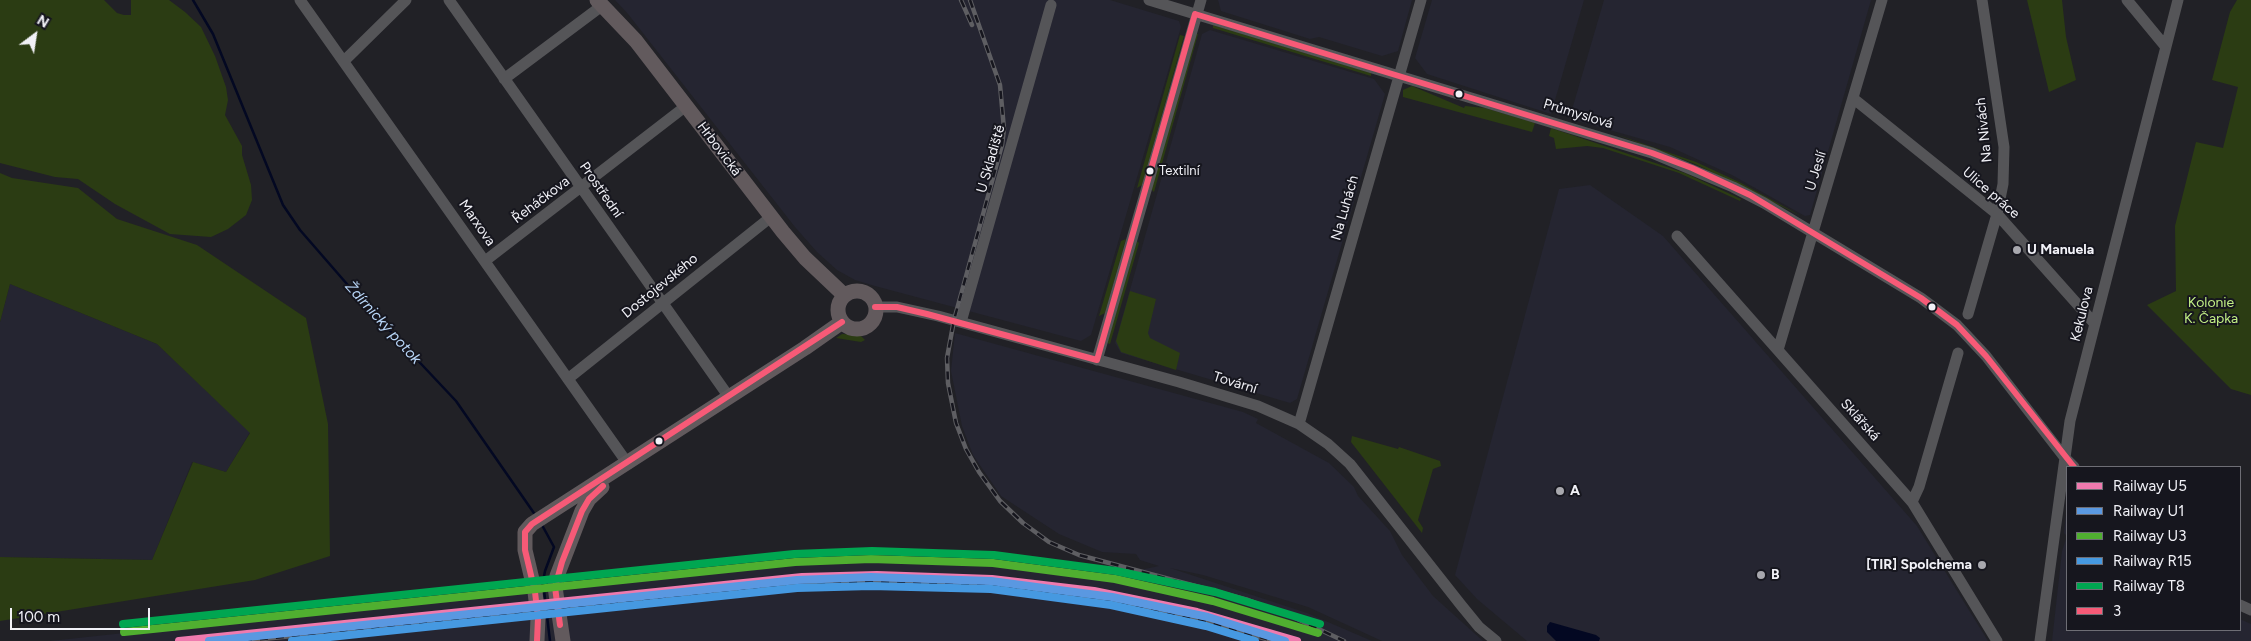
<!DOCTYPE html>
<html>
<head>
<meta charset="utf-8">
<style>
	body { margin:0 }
	#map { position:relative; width:2251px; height:641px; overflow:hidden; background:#212126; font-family:Figtree,sans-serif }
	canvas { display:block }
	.legend { position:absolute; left:2066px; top:466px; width:175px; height:165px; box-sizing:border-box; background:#16161e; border:1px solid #6e6e75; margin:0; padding:6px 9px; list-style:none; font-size:15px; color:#f1f1f7 }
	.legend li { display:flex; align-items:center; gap:10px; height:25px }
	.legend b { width:25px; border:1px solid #6e6e75 }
	.north { position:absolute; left:10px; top:10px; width:50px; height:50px; -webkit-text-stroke:4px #16161e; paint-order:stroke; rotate:31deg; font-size:14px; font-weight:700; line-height:20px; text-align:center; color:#f1f1f7 }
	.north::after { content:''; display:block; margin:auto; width:18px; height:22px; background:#f1f1f7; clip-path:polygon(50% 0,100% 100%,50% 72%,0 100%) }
	.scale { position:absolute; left:10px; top:608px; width:140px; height:22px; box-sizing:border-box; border:2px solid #f1f1f7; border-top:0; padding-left:6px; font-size:15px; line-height:18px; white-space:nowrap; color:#f1f1f7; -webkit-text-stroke:4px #16161e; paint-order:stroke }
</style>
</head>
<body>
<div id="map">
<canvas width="2251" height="641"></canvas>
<ul class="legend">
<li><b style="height:6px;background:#ef7aae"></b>Railway U5</li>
<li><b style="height:6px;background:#5a98e1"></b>Railway U1</li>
<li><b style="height:6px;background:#50af30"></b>Railway U3</li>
<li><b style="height:6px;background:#4699e1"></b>Railway R15</li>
<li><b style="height:6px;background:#00a651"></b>Railway T8</li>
<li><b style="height:6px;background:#f75a77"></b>3</li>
</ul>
<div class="north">N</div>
<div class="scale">100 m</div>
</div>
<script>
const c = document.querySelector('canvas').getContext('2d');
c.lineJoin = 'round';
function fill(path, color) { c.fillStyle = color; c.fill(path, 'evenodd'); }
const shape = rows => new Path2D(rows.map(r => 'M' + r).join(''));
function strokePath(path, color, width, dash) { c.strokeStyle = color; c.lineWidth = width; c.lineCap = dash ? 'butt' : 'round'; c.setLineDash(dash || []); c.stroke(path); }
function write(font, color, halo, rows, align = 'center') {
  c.font = font + ' Figtree,sans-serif'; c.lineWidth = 4; c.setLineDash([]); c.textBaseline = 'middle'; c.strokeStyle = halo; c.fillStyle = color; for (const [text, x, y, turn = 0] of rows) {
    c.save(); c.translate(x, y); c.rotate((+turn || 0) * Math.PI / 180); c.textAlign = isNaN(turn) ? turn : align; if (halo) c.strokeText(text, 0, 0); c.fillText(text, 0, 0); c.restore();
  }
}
const built = shape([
	[615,0,1110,0,1179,21,1181,27,1091,335,1081,341,875,286,855,280,837,270,817,252,795,227,628,14],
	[1218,0,1412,0,1398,51,1382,56,1319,37,1310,39,1221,11],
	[1432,0,1584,0,1551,114,1427,74,1415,58],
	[1604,0,1871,0,1810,215,1805,216,1732,175,1670,147,1574,120,1571,113],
	[1210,30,1374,79,1385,94,1297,399,1290,403,1121,353,1115,343,1202,34],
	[1590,185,1663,236,1917,526,1988,641,1527,641,1477,599,1455,575,1559,189],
	[10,284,157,344,250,432,226,472,192,462,152,560,0,557,0,322],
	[955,333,1243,412,1258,419,1256,423,1329,463,1354,487,1358,496,1390,531,1402,555,1433,596,1483,641,1382,641,1308,607,1203,575,1170,568,1307,613,1372,641,50,641,578,584,796,563,941,561,1075,573,1126,573,1159,566,1140,560,1136,554,1102,552,1059,534,1001,496,973,455,962,426,951,371],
	[2067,506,2067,630,2240,630,2240,619,2251,624,2251,641,2052,641,2062,551,2067,536,2064,533]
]);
const green = shape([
	[0,0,104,0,117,13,124,15,131,15,131,0,169,0,185,12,201,27,215,56,226,87,228,100,225,115,242,146,242,155,251,185,252,200,246,215,228,229,211,237,170,234,115,204,78,179,55,177,0,163],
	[2027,0,2062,0,2066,37,2076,80,2049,92],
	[2237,0,2251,0,2251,395,2231,389,2147,305,2176,291,2175,226,2196,142,2223,148,2238,87,2212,80,2230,12],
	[1213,25,1371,73,1371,76,1213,28],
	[1195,33,1198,34,1154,192,1151,189],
	[1180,35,1184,36,1142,185,1137,188],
	[1412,86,1464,108,1465,106,1485,108,1535,123,1532,132,1403,97,1403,90],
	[1551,128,1685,173,1741,199,1740,201,1679,173,1603,148,1587,146,1556,149,1554,138,1549,136],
	[1612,133,1696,162,1741,183,1801,216,1695,164],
	[0,173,12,178,78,188,117,219,197,245,306,318,328,424,330,556,255,580,0,621,0,557,152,560,193,462,226,472,250,433,157,344,10,284,0,322],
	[1126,239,1105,313,1099,316,1121,241],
	[1137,241,1139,243,1110,344,1107,343],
	[1130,291,1156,299,1148,333,1150,338,1180,353,1176,370,1121,352,1116,341],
	[842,334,860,335,865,340,861,342,836,338],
	[1352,436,1398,449,1399,447,1440,461,1441,466,1433,469,1418,520,1423,528,1422,533,1351,442]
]);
const water = shape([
	[1550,622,1596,635,1600,638,1599,641,1556,641,1547,632,1547,626]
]);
const stream = shape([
	[193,0,213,34,283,205,300,230,360,299,456,401,536,516],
	[542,525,554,547,545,571,543,582,550,641]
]);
const minor = shape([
	[300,0,628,464],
	[449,0,729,397],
	[1149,0,1652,153,1733,187,1764,203,1921,298,1957,325,1986,356,2065,458,2074,467],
	[2127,0,2165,46],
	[344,61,406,0],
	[504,79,603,5],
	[1854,99,1997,214,2095,324],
	[1677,236,1912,502,1997,641],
	[485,261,686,106],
	[875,307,897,307,938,316,1179,382,1258,406,1299,424,1328,444,1350,464,1461,605,1479,627,1496,641],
	[1968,314,1997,214,2003,184,2004,147,1982,0],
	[961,322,1051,5],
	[1778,350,1882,0],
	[1097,360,1201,0],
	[569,378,771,217],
	[1299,424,1421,0],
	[1912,502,1919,487,1958,353],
	[2240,605,2251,610],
	[2040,641,2070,421,2178,0]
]);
const major = shape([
	[597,0,636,41,783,232,805,258,844,295],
	'838 310a19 19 0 1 1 38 0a19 19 0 1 1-38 0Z',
	[537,641,538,618,535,592,525,550,525,532,532,524,805,348,842,322],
	[563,641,555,587,557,576,582,511,589,499,602,487]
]);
const rail = shape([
	[961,0,972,25],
	[970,0,1000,85,1004,129,1002,145,954,320,947,358,948,383,956,423,966,449,979,472,1000,501,1023,523,1049,542,1079,555,1248,600,1291,616,1344,641],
	[244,641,759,588,871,582,998,586,1094,598,1207,622,1273,641]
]);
const bus1 = shape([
	[1195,14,1652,153,1692,168,1750,195,1921,298,1957,325,1986,356,2074,467],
	[875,307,897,307,927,314,1097,360],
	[1097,360,1195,14],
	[560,625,555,587,562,562,582,511,589,499,603,486],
	[537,641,538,618,535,592,525,550,525,532,532,524,842,322]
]);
const rail1 = shape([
	[179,641,802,577,877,575,992,579,1094,591,1197,612,1297,641]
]);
const rail2 = shape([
	[209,641,797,580,871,577,991,581,1112,597,1208,617,1285,641]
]);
const rail3 = shape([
	[124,632,795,562,871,559,993,563,1115,579,1213,601,1318,633]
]);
const rail4 = shape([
	[292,641,797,588,871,586,991,589,1111,605,1206,626,1255,641]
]);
const rail5 = shape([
	[123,624,794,554,872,551,994,555,1116,571,1215,592,1320,624]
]);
const markers = [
	[1459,94,4.5,"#f1f1f7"],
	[1150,171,4.5,"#f1f1f7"],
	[2017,250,5,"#a8a8ae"],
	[1932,307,4.5,"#f1f1f7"],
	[659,441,4.5,"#f1f1f7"],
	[1560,491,5,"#a8a8ae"],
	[1982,565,5,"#a8a8ae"],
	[1761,575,5,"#a8a8ae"]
];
const busNames = [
	["Textilní",1159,171]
];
const streetNames = [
	["Průmyslová",1578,114,17],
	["Na Nivách",1984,130,-96],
	["Hrbovická",719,149,53],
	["U Skladiště",991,159,-74],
	["U Jeslí",1816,171,-73],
	["Prostřední",601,190,55],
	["Ulice práce",1991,193,41],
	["Řeháčkova",541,200,-37],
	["Na Luhách",1345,208,-74],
	["Marxova",477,223,55],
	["Dostojevského",660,286,-39],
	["Kekulova",2082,314,-76],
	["Tovární",1235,383,17],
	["Sklářská",1860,420,48]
];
const poiNames = [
	["U Manuela",2027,250],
	["A",1570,491],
	["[TIR] Spolchema",1972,565,"right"],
	["B",1771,575]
];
const parkNames = [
	["Kolonie",2211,303],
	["K. Čapka",2211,319]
];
const waterNames = [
	["Ždírnický potok",383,323,48]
];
fill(built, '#252531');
fill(green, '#2b3c13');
fill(water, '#030822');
strokePath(stream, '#030822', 2.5);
strokePath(minor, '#555558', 11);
strokePath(major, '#625a5d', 15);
strokePath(rail, '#5e5e62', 4.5);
strokePath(rail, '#16161e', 2.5, [8]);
strokePath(bus1, '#f75a77', 6);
strokePath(rail1, '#ef7aae', 8);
strokePath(rail2, '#5a98e1', 8);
strokePath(rail3, '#50af30', 8);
strokePath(rail4, '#4699e1', 8);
strokePath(rail5, '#00a651', 8);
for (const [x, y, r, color] of markers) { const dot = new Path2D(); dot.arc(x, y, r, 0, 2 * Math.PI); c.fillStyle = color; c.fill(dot); strokePath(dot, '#16161e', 2); }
write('13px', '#f1f1f7', '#16161e', busNames, 'left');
write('14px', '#f1f1f7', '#16161e', streetNames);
write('bold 14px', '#f1f1f7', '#16161e', poiNames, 'left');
write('14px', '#c2f085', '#16161e', parkNames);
write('italic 15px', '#b8d6f8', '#16161e', waterNames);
</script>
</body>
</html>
